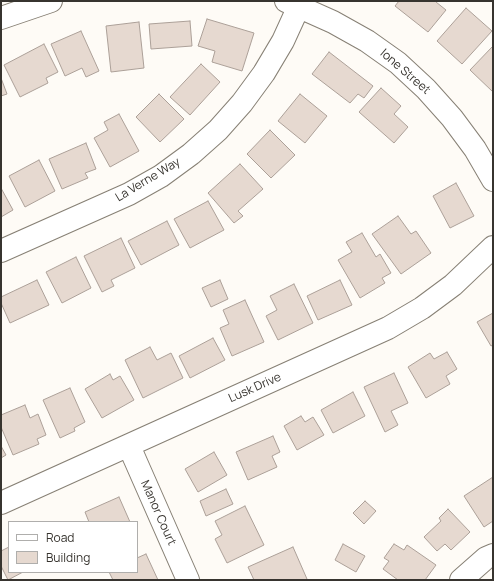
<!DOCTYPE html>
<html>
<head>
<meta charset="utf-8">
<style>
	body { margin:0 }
	#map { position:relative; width:494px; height:581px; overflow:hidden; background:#fefbf6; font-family:Manrope,sans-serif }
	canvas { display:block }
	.frame { position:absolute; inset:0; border:2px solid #37342f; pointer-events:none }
	.legend { position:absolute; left:8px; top:521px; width:130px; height:52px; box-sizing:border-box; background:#fff; border:1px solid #afaeac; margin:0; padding:5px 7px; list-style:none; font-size:12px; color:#37342f }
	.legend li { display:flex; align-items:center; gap:8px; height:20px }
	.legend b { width:20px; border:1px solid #afaeac }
</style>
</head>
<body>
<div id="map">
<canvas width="494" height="581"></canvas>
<div class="frame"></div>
<ul class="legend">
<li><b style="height:5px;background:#fff"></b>Road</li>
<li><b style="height:11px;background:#e6d9d0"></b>Building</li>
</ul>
</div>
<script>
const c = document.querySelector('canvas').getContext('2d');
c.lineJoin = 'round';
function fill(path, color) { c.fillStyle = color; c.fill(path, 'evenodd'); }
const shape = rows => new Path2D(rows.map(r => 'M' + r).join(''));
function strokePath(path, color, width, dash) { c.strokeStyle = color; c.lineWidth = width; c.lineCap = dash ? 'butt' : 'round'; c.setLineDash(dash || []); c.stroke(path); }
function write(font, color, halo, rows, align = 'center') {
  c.font = font + ' Manrope,sans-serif'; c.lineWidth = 4; c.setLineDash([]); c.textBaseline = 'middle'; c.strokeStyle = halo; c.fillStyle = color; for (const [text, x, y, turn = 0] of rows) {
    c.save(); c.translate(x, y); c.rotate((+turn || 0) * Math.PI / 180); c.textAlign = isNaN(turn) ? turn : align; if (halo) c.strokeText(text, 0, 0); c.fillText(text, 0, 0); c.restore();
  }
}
const building = shape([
	[399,1,437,1,436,2,446,10,428,32,395,6,399,1],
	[466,8,492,31,462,64,437,41,466,8],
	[207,19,254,33,242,71,212,62,215,51,198,46,207,19],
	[190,21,192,46,151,49,149,24,190,21],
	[139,22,144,68,111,72,106,26,139,22],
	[81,31,99,71,86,77,82,68,65,76,51,44,81,31],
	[44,44,58,72,46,78,48,83,20,97,4,65,44,44],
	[493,46,493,92,470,70,493,46],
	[329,52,373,86,364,98,358,94,350,103,312,74,329,52],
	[201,64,220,82,190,115,170,97,201,64],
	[1,78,7,94,1,96,1,78],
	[381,88,401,106,394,114,408,127,394,143,359,112,381,88],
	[159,94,184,119,160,142,136,117,159,94],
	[300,94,327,116,305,143,278,121,300,94],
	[119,114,139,151,110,167,94,138,108,130,104,122,119,114],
	[270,130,295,155,271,178,247,154,270,130],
	[86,143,96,169,85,173,88,178,62,189,49,159,86,143],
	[39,160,55,191,25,207,9,176,39,160],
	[240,164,263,189,238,211,243,216,234,223,208,193,240,164],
	[456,183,474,216,450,228,433,196,456,183],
	[1,188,13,210,1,217,1,188],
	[208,201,224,230,190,248,174,219,208,201],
	[398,216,411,234,416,231,431,253,401,274,372,234,398,216],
	[167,221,179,245,141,265,128,241,167,221],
	[362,233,376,257,380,254,391,273,382,278,385,283,360,298,338,260,352,252,346,242,362,233],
	[121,238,135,268,111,280,114,286,102,292,84,256,121,238],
	[76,257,91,288,62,303,46,272,76,257],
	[37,280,49,305,10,323,1,303,1,297,37,280],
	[220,280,228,299,211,307,202,288,220,280],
	[340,280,352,305,318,320,307,296,340,280],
	[294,284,313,323,278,340,266,316,277,310,270,296,294,284],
	[245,300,264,342,232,356,220,328,229,324,223,310,245,300],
	[493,313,493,345,491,346,477,322,493,313],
	[213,338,225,360,190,378,179,356,213,338],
	[150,347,157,360,171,353,183,378,143,398,125,360,150,347],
	[447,352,457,369,446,376,450,384,426,398,408,367,430,353,434,359,447,352],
	[394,373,408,403,391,411,398,425,385,432,364,387,394,373],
	[110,374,113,380,120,376,134,400,102,418,85,389,110,374],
	[70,388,85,422,74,428,75,431,60,438,43,400,70,388],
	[353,392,365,416,333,433,321,410,353,392],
	[25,405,30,418,38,414,46,435,37,439,39,444,13,455,1,427,1,415,25,405],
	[301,416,305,422,313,417,324,435,297,450,284,426,301,416],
	[273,436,280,452,272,456,277,467,248,480,236,452,273,436],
	[1,446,6,455,1,458,1,446],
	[214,452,227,475,198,492,185,469,214,452],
	[493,477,493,521,484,527,464,496,493,477],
	[226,489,233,504,206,516,200,501,226,489],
	[119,497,130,522,89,522,85,512,119,497],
	[365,501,376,511,364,524,353,513,365,501],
	[245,506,264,545,227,563,215,539,222,535,215,521,245,506],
	[448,509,470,532,451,550,445,544,437,551,424,537,441,521,439,518,448,509],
	[343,544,365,556,356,572,335,560,343,544],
	[394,544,404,550,407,545,436,565,425,580,398,580,383,569,389,561,384,558,394,544],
	[9,547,9,572,23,572,8,580,1,566,1,551,9,547],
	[293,547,307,579,304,580,254,580,248,567,293,547],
	[146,554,158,580,113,580,109,572,137,572,137,558,146,554]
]);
const minor = shape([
	[286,1,333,22,367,41,398,63,426,89,452,118,475,149,493,180],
	[1,18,51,1],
	[1,251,129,194,161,176,191,154,218,130,242,103,264,73,283,41,299,6],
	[129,446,188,580],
	[1,503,388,328,422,308,453,285,493,247],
	[461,580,486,558,493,555]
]);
const streetNames = [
	["Ione Street",405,72,41],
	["La Verne Way",148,180,-31],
	["Lusk Drive",255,388,-24],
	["Manor Court",158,513,66]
];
fill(building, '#e6d9d0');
strokePath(building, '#aca098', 1);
strokePath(minor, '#878075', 24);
strokePath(minor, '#fff', 22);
write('12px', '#37342f', '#fff', streetNames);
</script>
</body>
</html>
